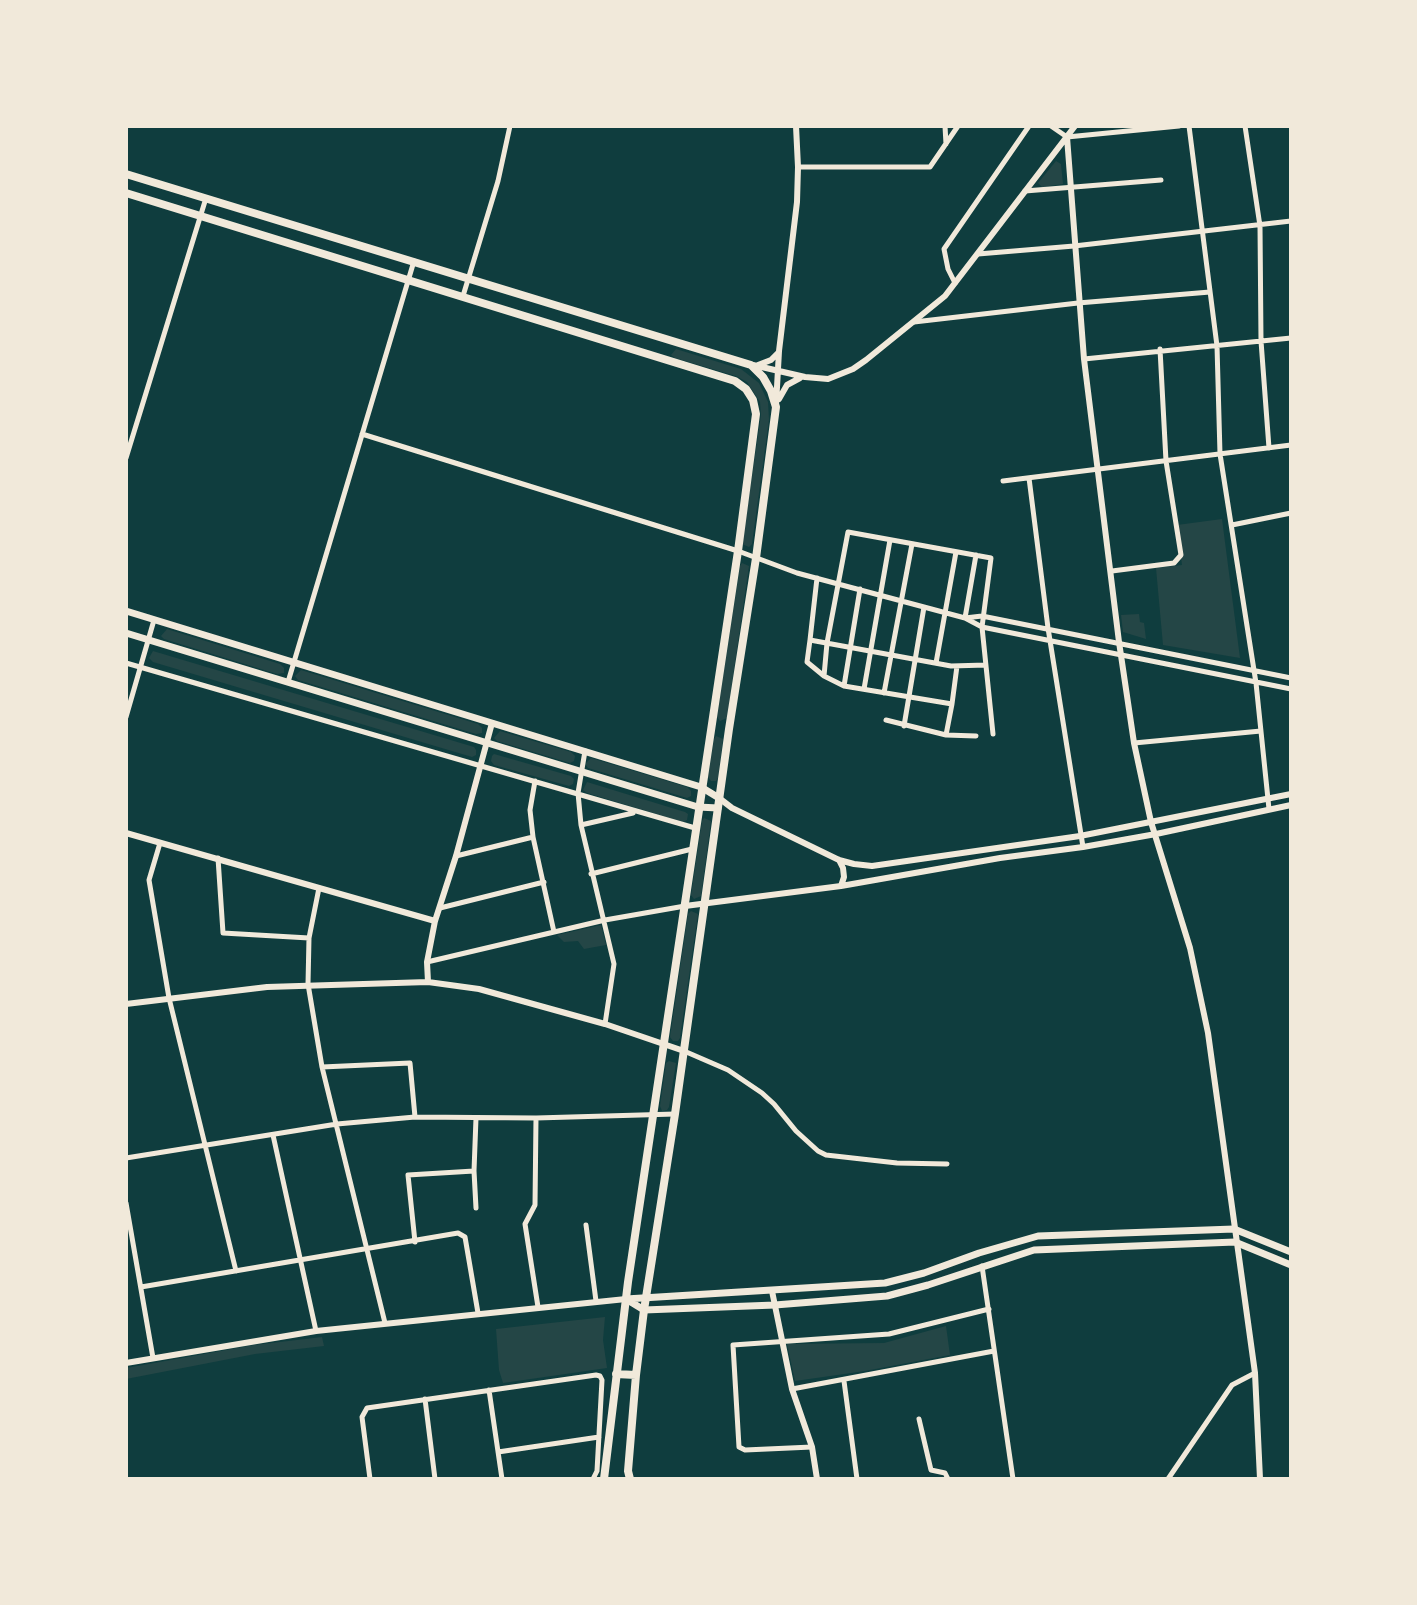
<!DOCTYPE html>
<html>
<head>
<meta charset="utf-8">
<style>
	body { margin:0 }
	#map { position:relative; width:1417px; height:1605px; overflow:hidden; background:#0f3d3e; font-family:Commissioner,sans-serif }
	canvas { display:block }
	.frame { position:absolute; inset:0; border:128px solid #f1e9da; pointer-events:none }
</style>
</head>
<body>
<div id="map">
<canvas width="1417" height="1605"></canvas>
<div class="frame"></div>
</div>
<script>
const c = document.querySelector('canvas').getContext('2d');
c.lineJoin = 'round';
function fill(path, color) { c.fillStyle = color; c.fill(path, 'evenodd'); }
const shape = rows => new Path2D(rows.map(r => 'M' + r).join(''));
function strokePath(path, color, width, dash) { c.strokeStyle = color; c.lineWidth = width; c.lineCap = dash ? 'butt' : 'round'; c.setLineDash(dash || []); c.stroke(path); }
const green = shape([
	[1056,161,1061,164,1063,184,1042,187,1038,183],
	[676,349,741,369,759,383,768,402,769,420,752,544,749,547,742,544,761,415,760,402,747,382,736,376,675,358,671,355],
	[1222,519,1240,658,1163,645,1156,568,1182,565,1177,525],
	[742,563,749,566,727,718,720,721,717,717,740,566],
	[1139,614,1140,622,1144,623,1146,639,1123,632,1121,615],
	[167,629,280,664,284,668,284,673,277,674,164,639,161,636],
	[153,651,474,747,476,750,476,755,472,757,153,662,149,658],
	[301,670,478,724,482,728,482,733,476,734,298,680,295,676],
	[500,731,571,752,575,756,574,761,570,763,497,741,494,738],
	[716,736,723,739,718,778,716,781,711,781,708,777,714,739],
	[494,754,571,776,574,779,573,784,569,786,494,765,491,761,492,756],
	[591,758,687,787,691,791,691,796,687,798,588,768,585,764],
	[587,782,685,812,688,814,687,820,683,822,587,793,583,790],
	[704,818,711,821,701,896,694,899,691,895,702,821],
	[691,911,698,914,680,1038,678,1041,673,1041,670,1037,688,914],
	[601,925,606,945,584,949,578,941,564,942,557,935],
	[669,1061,676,1063,669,1107,667,1110,662,1111,660,1106,666,1063],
	[605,1317,603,1340,607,1368,503,1383,499,1370,496,1329],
	[946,1326,950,1355,865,1371,795,1381,787,1344,884,1343],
	[322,1337,324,1346,255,1354,126,1379,126,1368,254,1345]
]);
const minor = shape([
	[945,126,946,144],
	[1051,126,1067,137,1179,126],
	[1189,126,1217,346,1220,454,1256,683,1269,809],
	[1245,126,1260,226,1261,341,1269,448],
	[798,167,930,167,958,126],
	[1025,191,1161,180],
	[978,254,1074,246,1291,221],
	[955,283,948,269,944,249,1029,126],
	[463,296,498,181,510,126],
	[914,322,1078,303,1210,292],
	[1084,359,1291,338],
	[362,434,738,551,797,573,965,618,982,627,1291,689],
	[126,458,206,198],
	[1029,478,1048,628,1083,847],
	[1003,481,1291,445],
	[1232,525,1291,513],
	[1112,571,1174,563,1181,555,1166,461,1160,349],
	[817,578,810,640,951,666,986,665],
	[965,618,982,616,1291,678],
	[965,618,976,555],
	[810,640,807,662,824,676],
	[126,663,695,828],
	[936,663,956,552],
	[288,682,414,261],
	[844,686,860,589],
	[864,689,890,540],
	[884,693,912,544],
	[952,704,957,666],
	[126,717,154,620],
	[886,720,946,735,976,736],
	[904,726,924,607],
	[946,735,952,704,844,686,824,676,827,643,848,532,991,558,982,627,993,734],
	[1134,743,1261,731],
	[585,751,578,793,581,825,614,964,605,1024],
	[535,781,530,810,533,837,554,932],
	[581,825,633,813],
	[160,843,149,880,169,998,236,1271],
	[456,856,533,837],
	[218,858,223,933,309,938],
	[591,874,692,849],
	[319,888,309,938,308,984,322,1067,385,1323],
	[440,908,544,882],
	[427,962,605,920,685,906],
	[684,1051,728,1070,762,1093,774,1104,796,1131,818,1151,826,1155,897,1163,947,1164],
	[322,1067,410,1063,415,1117],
	[476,1118,474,1171,476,1208],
	[536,1118,535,1205,525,1224,538,1307],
	[273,1135,316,1331],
	[126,1158,337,1124,415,1117,536,1118,675,1114],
	[126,1203,153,1358],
	[586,1225,596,1301],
	[415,1242,408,1175,474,1171],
	[982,1266,1013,1479],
	[141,1287,458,1233,465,1237,478,1313],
	[844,1381,857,1479],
	[792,1389,994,1351],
	[489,1390,502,1479],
	[425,1399,435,1479],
	[919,1419,931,1470,945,1473,948,1479],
	[812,1447,745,1450,739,1447,733,1345,889,1334,989,1309],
	[498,1452,599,1437],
	[370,1479,362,1417,367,1408,596,1375,600,1376,602,1380,597,1471,593,1479],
	[1168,1479,1232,1385,1255,1373]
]);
const tertiary = shape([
	[1067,137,1084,359,1119,642,1134,743,1151,822,1190,948,1208,1033,1255,1373,1260,1479],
	[753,365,805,377,828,379,853,369,866,360,945,296,1075,126],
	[758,365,771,360,778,353],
	[779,399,787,385,800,378],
	[776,405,779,351,797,202,798,167,796,126],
	[719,798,732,808,839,860,854,864,872,866,1080,836,1291,794],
	[126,833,435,921],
	[839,860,843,868,844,877,841,886],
	[685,906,841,886,1000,858,1083,847,1156,834,1291,805],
	[428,982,427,962,435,921,456,856,492,723],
	[126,1004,267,987,428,982,479,989,605,1024,684,1051],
	[772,1291,792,1389,812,1447,817,1479],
	[126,1363,316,1331,626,1299]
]);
const secondary = shape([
	[126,611,701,787,719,798],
	[126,633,698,807,718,808],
	[626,1299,644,1310,775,1305,887,1296,928,1285,1034,1250,1235,1242,1291,1265],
	[626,1299,885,1283,924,1273,979,1253,1038,1236,1234,1229,1291,1252]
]);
const trunk = shape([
	[126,174,751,365,763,377,771,391,776,407,756,558,729,729,675,1114,644,1310,636,1375,628,1471,630,1479],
	[126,193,735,381,746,389,753,400,756,414,738,551,628,1282,604,1479],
	[616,1374,636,1375]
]);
fill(green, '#244646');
strokePath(minor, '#f1e9da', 5);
strokePath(tertiary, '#f1e9da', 6);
strokePath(secondary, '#f1e9da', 7);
strokePath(trunk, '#f1e9da', 8);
</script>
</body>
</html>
